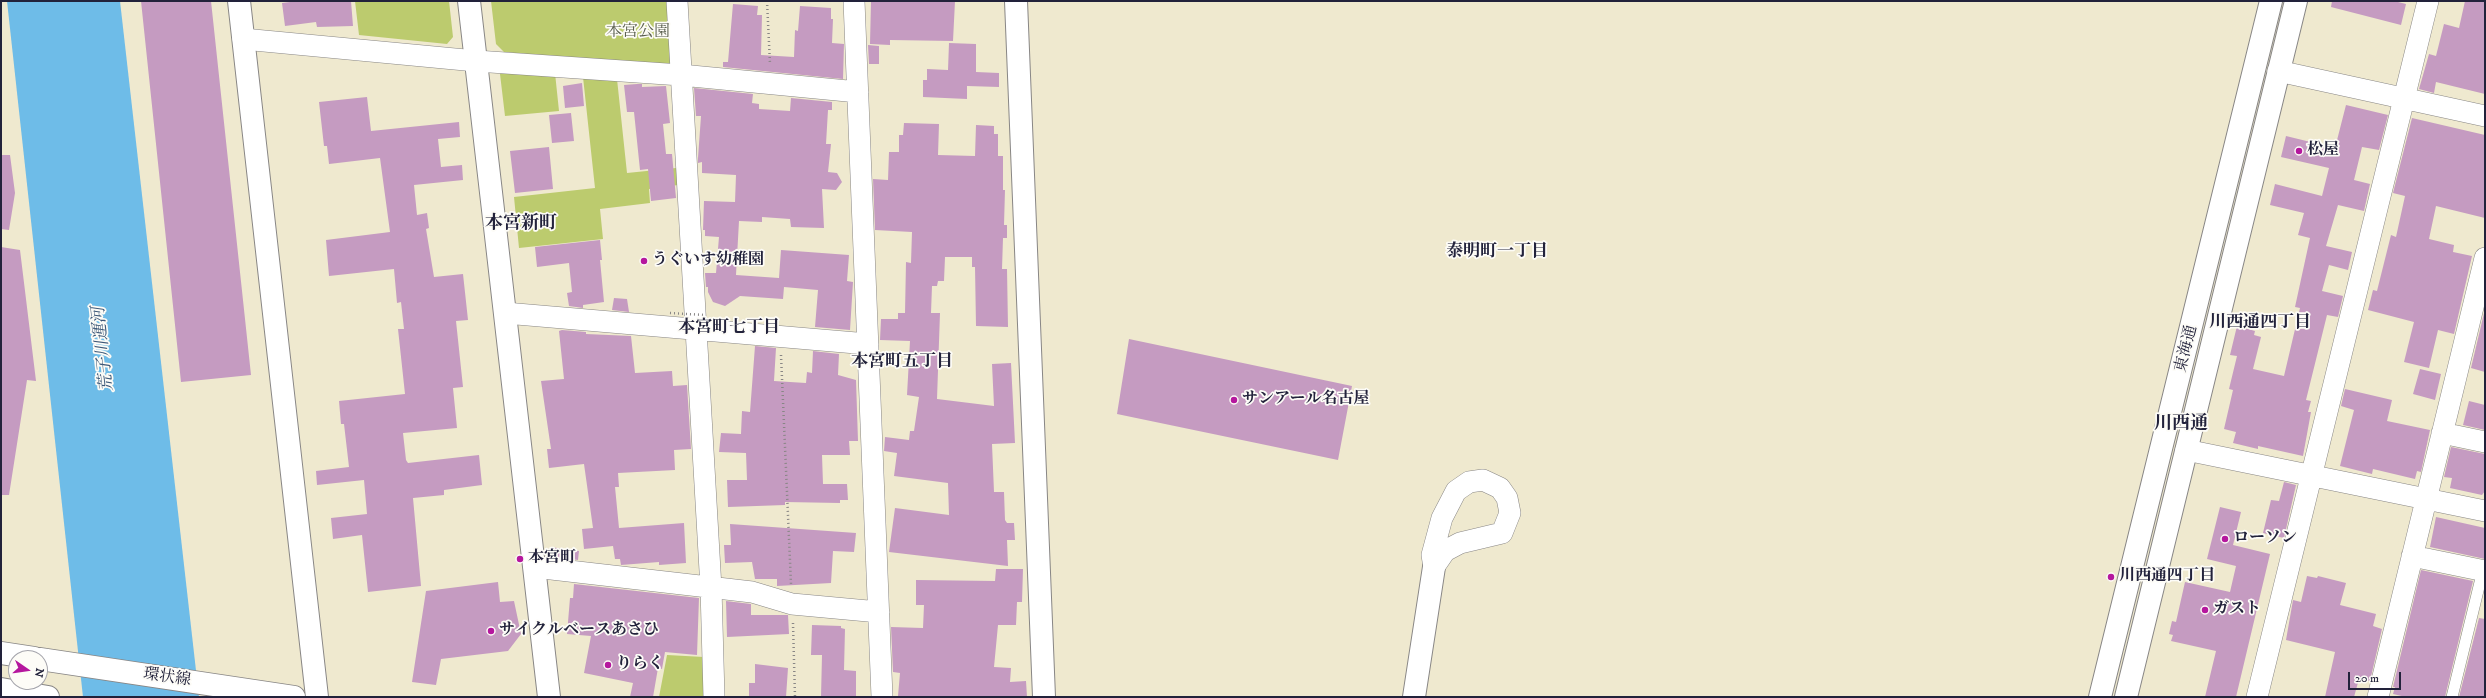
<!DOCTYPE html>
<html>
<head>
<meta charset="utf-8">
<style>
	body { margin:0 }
	#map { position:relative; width:2486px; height:698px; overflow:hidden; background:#efe9cf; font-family:"IM FELL DW Pica",serif }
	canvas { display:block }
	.frame { position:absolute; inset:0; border:2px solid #22223b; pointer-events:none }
	.north { position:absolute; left:8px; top:650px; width:40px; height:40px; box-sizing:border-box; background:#fdfcf7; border:1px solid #a5a5ac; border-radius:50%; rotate:103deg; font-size:11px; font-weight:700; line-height:16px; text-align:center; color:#22223b }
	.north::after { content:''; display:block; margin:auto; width:14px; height:18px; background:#b5179e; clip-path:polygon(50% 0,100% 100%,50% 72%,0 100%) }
	.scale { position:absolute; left:2348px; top:672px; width:53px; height:18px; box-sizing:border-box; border:2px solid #22223b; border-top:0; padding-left:5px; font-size:12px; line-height:14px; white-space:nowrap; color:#22223b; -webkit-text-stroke:3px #fdfcf7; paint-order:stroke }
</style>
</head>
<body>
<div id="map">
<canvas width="2486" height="698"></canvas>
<div class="frame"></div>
<div class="north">N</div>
<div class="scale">20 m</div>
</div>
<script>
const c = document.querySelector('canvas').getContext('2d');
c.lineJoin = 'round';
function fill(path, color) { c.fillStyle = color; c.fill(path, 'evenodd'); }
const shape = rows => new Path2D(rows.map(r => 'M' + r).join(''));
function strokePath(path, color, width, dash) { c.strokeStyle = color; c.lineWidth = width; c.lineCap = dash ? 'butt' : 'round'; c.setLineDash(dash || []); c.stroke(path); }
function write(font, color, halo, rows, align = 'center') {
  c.font = font + ' "IM FELL DW Pica","Noto Serif JP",serif'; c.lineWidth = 3.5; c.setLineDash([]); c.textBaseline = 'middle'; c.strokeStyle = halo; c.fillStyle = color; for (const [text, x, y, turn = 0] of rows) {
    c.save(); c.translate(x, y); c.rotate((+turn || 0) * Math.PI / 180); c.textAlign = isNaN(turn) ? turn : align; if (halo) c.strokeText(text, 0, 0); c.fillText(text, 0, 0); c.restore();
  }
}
const green = shape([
	[355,1,449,1,453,37,447,44,359,35],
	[491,1,670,1,671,67,504,52,496,44],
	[504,68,555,73,559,111,505,116,500,74],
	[583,77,617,79,627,173,676,168,678,185,649,189,650,203,600,209,603,239,519,248,514,197,595,188],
	[667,655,704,657,705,697,659,697]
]);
const water = shape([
	[7,1,120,1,199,697,83,697]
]);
const building = shape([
	[141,1,211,1,251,375,181,382],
	[298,1,351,1,353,26,317,27,316,22,285,26,282,3],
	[871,1,955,1,953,41,890,40,890,45,870,44],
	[2332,1,2394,1,2406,4,2401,25,2331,7],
	[2465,1,2485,1,2485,94,2436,82,2434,93,2419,89,2429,54,2436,56,2444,24,2459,28],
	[733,4,758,6,757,15,762,15,761,55,794,57,795,30,798,31,800,6,831,8,831,19,833,19,832,43,844,44,843,79,723,67,723,62,728,62],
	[949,43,976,44,976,72,999,73,999,87,967,86,967,99,923,97,923,80,927,80,927,69,948,70],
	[868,45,879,46,879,64,869,64],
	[582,83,584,106,565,108,563,86],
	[637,84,642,84,642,87,666,86,670,123,663,124,666,154,672,154,676,198,651,201,648,169,640,170,634,112,627,112,624,85],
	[694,88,753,94,752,103,759,104,759,109,790,111,791,98,832,102,832,110,828,110,826,144,831,144,828,172,837,173,842,182,836,190,822,189,824,228,791,227,790,219,762,217,762,222,739,221,736,275,779,278,781,250,849,255,847,281,853,282,850,330,815,327,818,290,784,287,783,299,740,296,725,306,713,302,708,292,708,287,706,287,705,273,716,273,719,237,705,236,705,230,703,230,704,201,735,202,736,175,702,173,702,162,698,163,698,158,701,116,696,116],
	[367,97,371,131,459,122,460,137,438,139,441,167,462,165,463,180,414,185,417,215,427,213,429,228,426,229,434,277,463,274,468,320,456,321,463,387,453,388,457,428,403,433,406,460,408,463,479,455,482,485,444,490,444,495,413,498,421,586,368,592,362,535,333,539,331,518,367,514,364,480,317,485,316,471,349,467,344,424,341,424,339,401,405,394,398,329,404,329,401,302,397,303,394,269,329,276,326,240,390,232,380,158,329,164,327,146,324,146,319,102],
	[2346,105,2388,115,2379,150,2362,147,2354,180,2370,184,2364,211,2338,205,2326,246,2352,252,2348,270,2329,265,2322,291,2343,296,2338,317,2327,315,2306,400,2311,401,2308,412,2311,412,2303,456,2258,446,2258,449,2233,443,2236,432,2224,429,2233,390,2229,389,2237,356,2230,355,2237,326,2255,331,2254,335,2261,337,2253,369,2284,376,2300,308,2295,307,2310,238,2298,235,2304,213,2270,205,2275,184,2322,196,2329,168,2281,157,2286,136,2335,148],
	[571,113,574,141,552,143,549,115],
	[2412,118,2485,135,2485,218,2436,206,2429,239,2454,245,2453,252,2472,256,2454,334,2438,330,2429,368,2404,362,2414,322,2368,310,2373,290,2377,291,2391,235,2396,237,2405,196,2393,193],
	[904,123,939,124,938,155,975,156,976,125,994,126,994,134,998,134,998,156,1003,156,1003,190,1005,190,1004,225,1007,225,1007,238,1003,238,1002,269,1007,269,1008,327,976,326,975,267,972,267,972,257,945,257,944,281,938,281,937,286,932,286,931,313,940,313,937,399,994,406,992,364,1011,363,1015,443,992,444,994,492,1004,492,1005,520,1007,523,1014,523,1015,540,1007,540,1008,566,889,552,895,508,949,515,948,483,894,476,897,453,884,451,885,437,909,440,910,431,914,431,919,397,907,395,910,341,880,340,881,319,898,319,898,313,905,313,906,262,911,263,912,232,875,230,873,179,888,180,889,152,899,152,899,135,903,135],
	[549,147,553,189,515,193,510,151],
	[1,155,10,155,15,193,9,230,1,229],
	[600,240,602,260,600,260,604,302,583,305,583,308,569,306,567,293,572,292,569,263,537,267,535,247],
	[1,247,20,250,36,381,27,380,9,495,1,495],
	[614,298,627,299,629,312,612,310],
	[2485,309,2485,372,2471,368],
	[562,330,586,332,586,334,631,336,635,373,672,371,673,386,687,385,691,449,674,450,675,470,618,473,619,487,615,487,619,528,684,523,686,563,659,565,659,562,621,565,620,559,615,559,613,546,584,549,582,529,593,528,584,464,549,468,547,449,551,449,541,381,564,379,559,331],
	[1129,339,1352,386,1338,460,1117,414],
	[755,346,776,348,774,381,806,383,807,372,812,373,813,351,839,354,838,375,856,380,858,441,849,441,850,455,822,455,823,484,847,484,848,500,840,500,840,503,785,502,785,505,728,507,727,480,747,480,746,453,719,452,721,433,741,434,742,411,750,412],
	[2420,369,2441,374,2435,400,2413,394],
	[2345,389,2392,400,2387,421,2430,430,2421,472,2417,471,2415,479,2373,469,2372,474,2340,466,2354,410,2341,406],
	[2469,401,2485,405,2485,430,2463,425],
	[2451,447,2485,454,2485,491,2482,495,2450,488,2452,478,2444,477],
	[2284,482,2296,485,2284,538,2263,533,2271,500,2279,501],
	[2220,507,2241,512,2233,545,2270,554,2236,697,2205,697,2216,651,2171,641,2173,635,2169,634,2172,621,2176,622,2185,582,2230,592,2236,566,2207,559],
	[2436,517,2485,528,2485,559,2430,547],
	[730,524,856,533,854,552,833,551,831,583,777,586,777,579,755,579,752,562,725,563,724,545,731,545],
	[550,547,579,551,578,560,556,557],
	[996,569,1023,569,1022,602,1017,602,1016,625,998,625,994,667,1011,668,1010,682,1026,681,1027,697,898,696,900,673,893,672,891,627,923,628,924,605,916,605,916,580,995,581],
	[2421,570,2473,581,2445,697,2406,697,2393,694,2395,687,2393,687],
	[2307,576,2317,578,2318,576,2346,583,2340,605,2376,614,2373,626,2382,629,2370,681,2359,679,2354,697,2325,697,2335,652,2286,640,2293,600,2301,602],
	[498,582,500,602,514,601,521,634,508,651,441,659,436,685,412,682,426,591],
	[574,584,699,598,697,655,665,652,662,669,658,668,653,697,630,697,633,683,584,673,591,636,567,634,570,598,573,598],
	[726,601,751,604,751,615,788,615,789,634,727,637],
	[2479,618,2485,619,2485,697,2459,697],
	[812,625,841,626,841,628,845,629,844,670,856,671,856,697,821,697,822,655,811,655],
	[755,664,788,668,786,697,749,697,749,683,755,683]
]);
const path = shape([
	[767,1,770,64],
	[781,355,791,584],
	[793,623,795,697]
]);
const lane = shape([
	[2452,697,2483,570]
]);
const street = shape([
	[677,1,711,588,714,697],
	[854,1,882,697],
	[243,39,476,61,681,75,858,92],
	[2278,71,2485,116],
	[505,313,868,344],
	[2442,433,2485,442],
	[2186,450,2485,511],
	[1483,480,1500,488,1507,498,1510,513,1502,533,1460,543,1445,551,1434,567,1432,555,1442,518,1456,491,1469,482,1483,480],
	[2412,556,2485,571],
	[534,567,752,592,792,604,879,612],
	[2257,697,2428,1],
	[2378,697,2485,258]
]);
const secondary = shape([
	[239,1,317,697],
	[469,1,549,697],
	[1016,1,1044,697],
	[1414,697,1434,567]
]);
const primary = shape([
	[1,653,34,658],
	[40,659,294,697],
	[1,689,48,697],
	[2100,697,2271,1],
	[2126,697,2296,1]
]);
const pathBridge = shape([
	[670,313,705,315]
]);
const markers = [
	[2299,151,4,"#b5179e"],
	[644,261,4,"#b5179e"],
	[1234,400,4,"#b5179e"],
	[2225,539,4,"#b5179e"],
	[520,559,4,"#b5179e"],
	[2111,577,4,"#b5179e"],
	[2205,610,4,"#b5179e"],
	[491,631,4,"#b5179e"],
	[608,665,4,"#b5179e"]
];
const parkNames = [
	["本宮公園",638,33]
];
const poiNames = [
	["松屋",2307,151],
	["うぐいす幼稚園",652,261],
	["サンアール名古屋",1242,400],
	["ローソン",2233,539],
	["本宮町",528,559],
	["川西通四丁目",2119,577],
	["ガスト",2213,610],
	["サイクルベースあさひ",499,631],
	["りらく",616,665]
];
const streetNames = [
	["東海通",2187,349,-76],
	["環状線",167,678,8]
];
const neighbourhoodNames = [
	["泰明町一丁目",1497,252],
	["川西通四丁目",2260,323],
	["本宮町七丁目",729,328],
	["本宮町五丁目",902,362]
];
const waterNames = [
	["荒子川運河",104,349,-96]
];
const quarterNames = [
	["本宮新町",521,224],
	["川西通",2181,424]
];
fill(green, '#bccb6e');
fill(water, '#6ebce8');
fill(building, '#c59bc1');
strokePath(lane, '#888685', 12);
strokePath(street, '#888685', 22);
strokePath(secondary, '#888685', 24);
strokePath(primary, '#888685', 24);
strokePath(path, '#888685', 2.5, [1, 3]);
strokePath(lane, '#fff', 11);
strokePath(street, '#fff', 21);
strokePath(secondary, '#fff', 22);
strokePath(primary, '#fff', 22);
strokePath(pathBridge, '#888685', 2.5, [1, 3]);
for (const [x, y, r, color] of markers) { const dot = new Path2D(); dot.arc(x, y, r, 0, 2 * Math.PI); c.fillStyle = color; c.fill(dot); strokePath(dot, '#fdfcf7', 1.5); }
write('16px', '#585d4d', '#fdfcf7', parkNames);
write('bold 16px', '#22223b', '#fdfcf7', poiNames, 'left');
write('16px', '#22223b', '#fdfcf7', streetNames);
write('bold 17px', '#22223b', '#fdfcf7', neighbourhoodNames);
write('italic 17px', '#3d5878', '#fdfcf7', waterNames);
write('bold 18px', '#22223b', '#fdfcf7', quarterNames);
</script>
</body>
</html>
